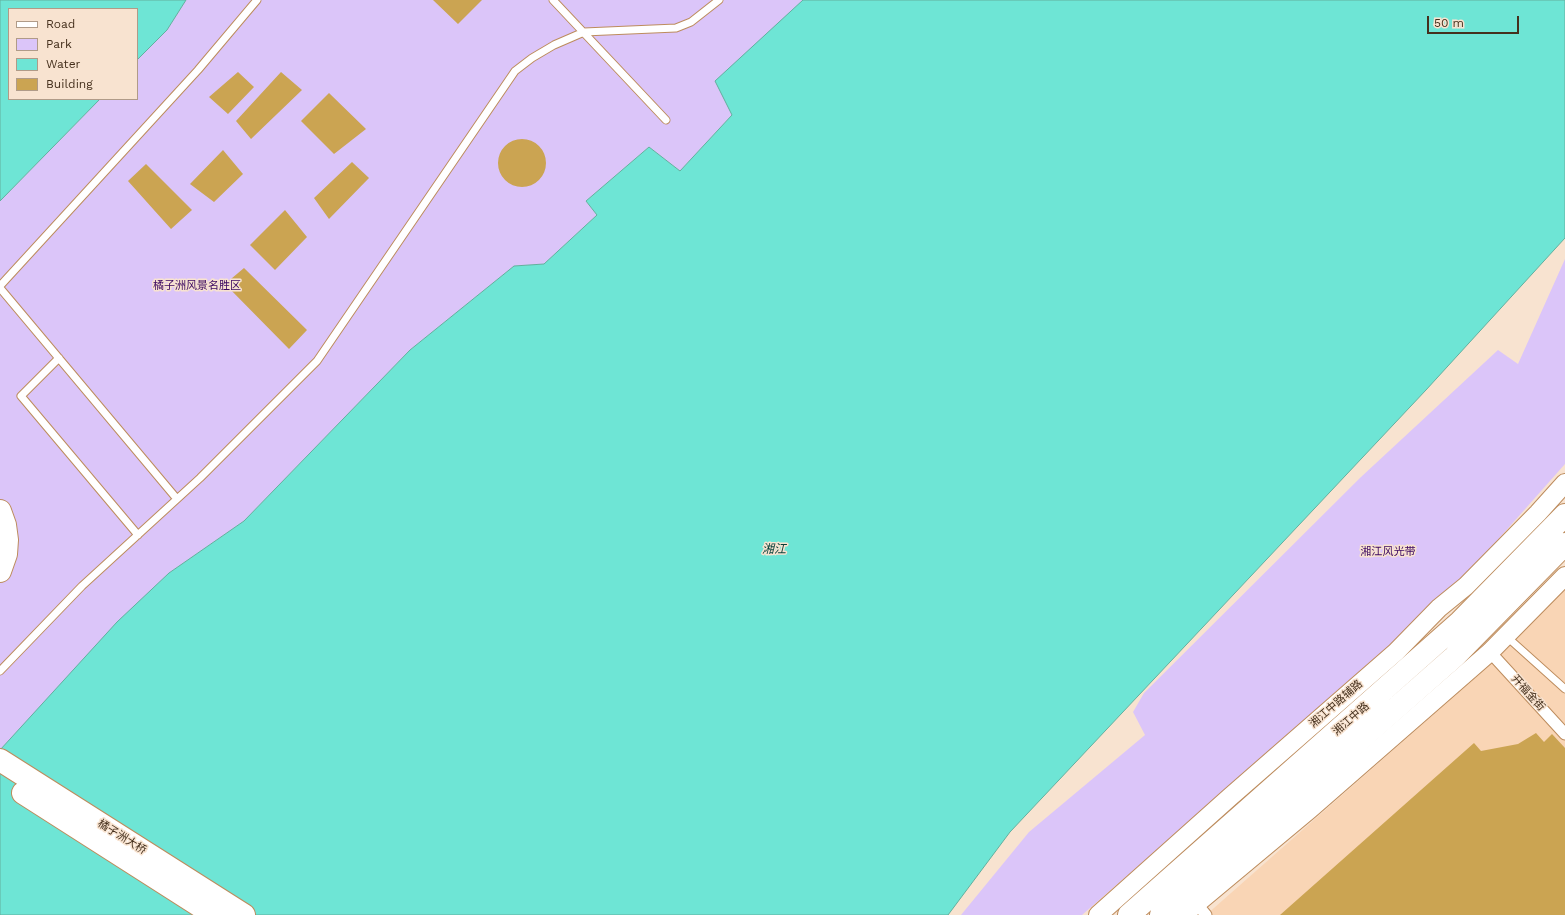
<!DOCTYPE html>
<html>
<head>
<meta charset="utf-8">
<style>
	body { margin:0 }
	#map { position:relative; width:1565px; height:915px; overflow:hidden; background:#f8e3d0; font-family:"Work Sans",sans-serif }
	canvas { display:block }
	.legend { position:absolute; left:8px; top:8px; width:130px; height:92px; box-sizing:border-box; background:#f8e3d0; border:1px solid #b09b88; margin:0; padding:5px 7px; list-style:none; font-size:12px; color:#45301d }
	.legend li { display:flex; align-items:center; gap:8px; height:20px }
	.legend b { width:20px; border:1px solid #b09b88 }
	.scale { position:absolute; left:1427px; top:16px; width:92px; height:18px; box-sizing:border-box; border:2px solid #45301d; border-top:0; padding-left:5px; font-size:12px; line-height:14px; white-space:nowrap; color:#45301d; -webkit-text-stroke:3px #f8e3d0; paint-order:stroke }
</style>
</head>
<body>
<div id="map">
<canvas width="1565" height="915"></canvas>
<ul class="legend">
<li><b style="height:5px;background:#fff"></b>Road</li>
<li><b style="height:11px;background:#dbc5f9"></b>Park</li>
<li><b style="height:11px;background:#6ee5d5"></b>Water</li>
<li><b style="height:11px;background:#cba452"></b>Building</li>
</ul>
<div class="scale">50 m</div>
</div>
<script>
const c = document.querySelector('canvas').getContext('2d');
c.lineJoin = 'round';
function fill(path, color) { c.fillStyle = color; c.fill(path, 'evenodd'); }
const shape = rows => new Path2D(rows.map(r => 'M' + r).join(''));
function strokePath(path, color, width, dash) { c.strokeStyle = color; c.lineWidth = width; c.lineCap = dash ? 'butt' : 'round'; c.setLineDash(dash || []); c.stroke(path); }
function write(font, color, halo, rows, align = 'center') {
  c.font = font + ' "Work Sans","Noto Sans SC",sans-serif'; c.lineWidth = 3; c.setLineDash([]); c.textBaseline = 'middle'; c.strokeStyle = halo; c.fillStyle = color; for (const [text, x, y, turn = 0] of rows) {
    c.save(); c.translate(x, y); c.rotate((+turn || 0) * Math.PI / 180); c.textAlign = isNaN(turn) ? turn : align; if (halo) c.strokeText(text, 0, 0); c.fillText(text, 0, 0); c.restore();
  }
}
const built = shape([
	[1565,586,1565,915,1206,915,1475,678]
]);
const green = shape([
	[186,0,803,0,772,31,732,115,680,171,649,147,586,201,597,215,544,264,514,266,410,350,244,521,169,573,0,750,0,201,100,99,137,99,137,60,167,30],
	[1565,259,1565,464,1472,569,1437,605,1082,915,961,915,1029,832,1145,735,1133,712,1144,693,1361,477,1498,350,1518,364]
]);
const water = shape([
	[0,0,186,0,167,30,137,60,137,9,9,9,9,99,100,99,0,201,0,0],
	[803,0,1565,0,1565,238,1426,390,1010,832,948,915,0,915,0,750,117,622,169,573,244,521,410,350,514,266,544,264,597,215,586,201,649,147,680,171,732,115,715,81,803,0]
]);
const building = shape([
	[433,0,482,0,458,24],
	[238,72,254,87,228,114,209,97],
	[281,72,302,90,251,139,236,121],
	[329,93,366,129,334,154,301,121],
	'498 163a24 24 0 1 1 48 0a24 24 0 1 1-48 0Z',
	[223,150,243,174,214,202,190,184],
	[352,162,369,178,329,219,314,198],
	[146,164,192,210,171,229,128,181],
	[285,210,307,237,275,270,250,245],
	[244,268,307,330,289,349,225,284],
	[1536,733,1544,742,1552,734,1565,748,1565,915,1280,915,1474,743,1481,751,1518,744]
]);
const service = shape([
	[553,0,666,120],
	[0,286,198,70,257,0],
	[0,288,177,499],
	[59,358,21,396,138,535],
	[1506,636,1565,689],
	[0,671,82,586,200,478,317,361,515,71,532,58,554,45,584,32,676,28,691,22,719,0]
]);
const pedestrian = shape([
	[1490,652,1565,734],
	[1196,903,1206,915]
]);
const tertiary = shape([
	[1098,915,1230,797,1396,652,1439,608,1466,586,1538,513,1565,483],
	[1183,915,1310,809,1490,652,1565,576]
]);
const primary = shape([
	[0,511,5,525,7,540,6,554,0,571],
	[0,760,244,915],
	[23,793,214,915],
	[1129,915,1460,622,1565,515],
	[1161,915,1454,657,1565,544]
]);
const parkNames = [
	["橘子洲风景名胜区",197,286],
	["湘江风光带",1388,552]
];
const streetNames = [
	["开福金街",1528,693,48],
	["湘江中路辅路",1336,704,-41],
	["湘江中路",1351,719,-41],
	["橘子洲大桥",122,837,32]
];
const waterNames = [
	["湘江",774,549]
];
fill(built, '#f9d5b5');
fill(green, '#dbc5f9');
fill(water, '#6ee5d5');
strokePath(water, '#62af9e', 1);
fill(building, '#cba452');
strokePath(service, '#bd8c5d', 9);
strokePath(pedestrian, '#bd8c5d', 13);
strokePath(tertiary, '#bd8c5d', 20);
strokePath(primary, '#bd8c5d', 24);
strokePath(service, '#fff', 7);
strokePath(pedestrian, '#fff', 11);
strokePath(tertiary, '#fff', 18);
strokePath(primary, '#fff', 22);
write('11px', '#3a0660', '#f8e3d0', parkNames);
write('11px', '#45301d', '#f8e3d0', streetNames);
write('italic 12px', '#063f39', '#f8e3d0', waterNames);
</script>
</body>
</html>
